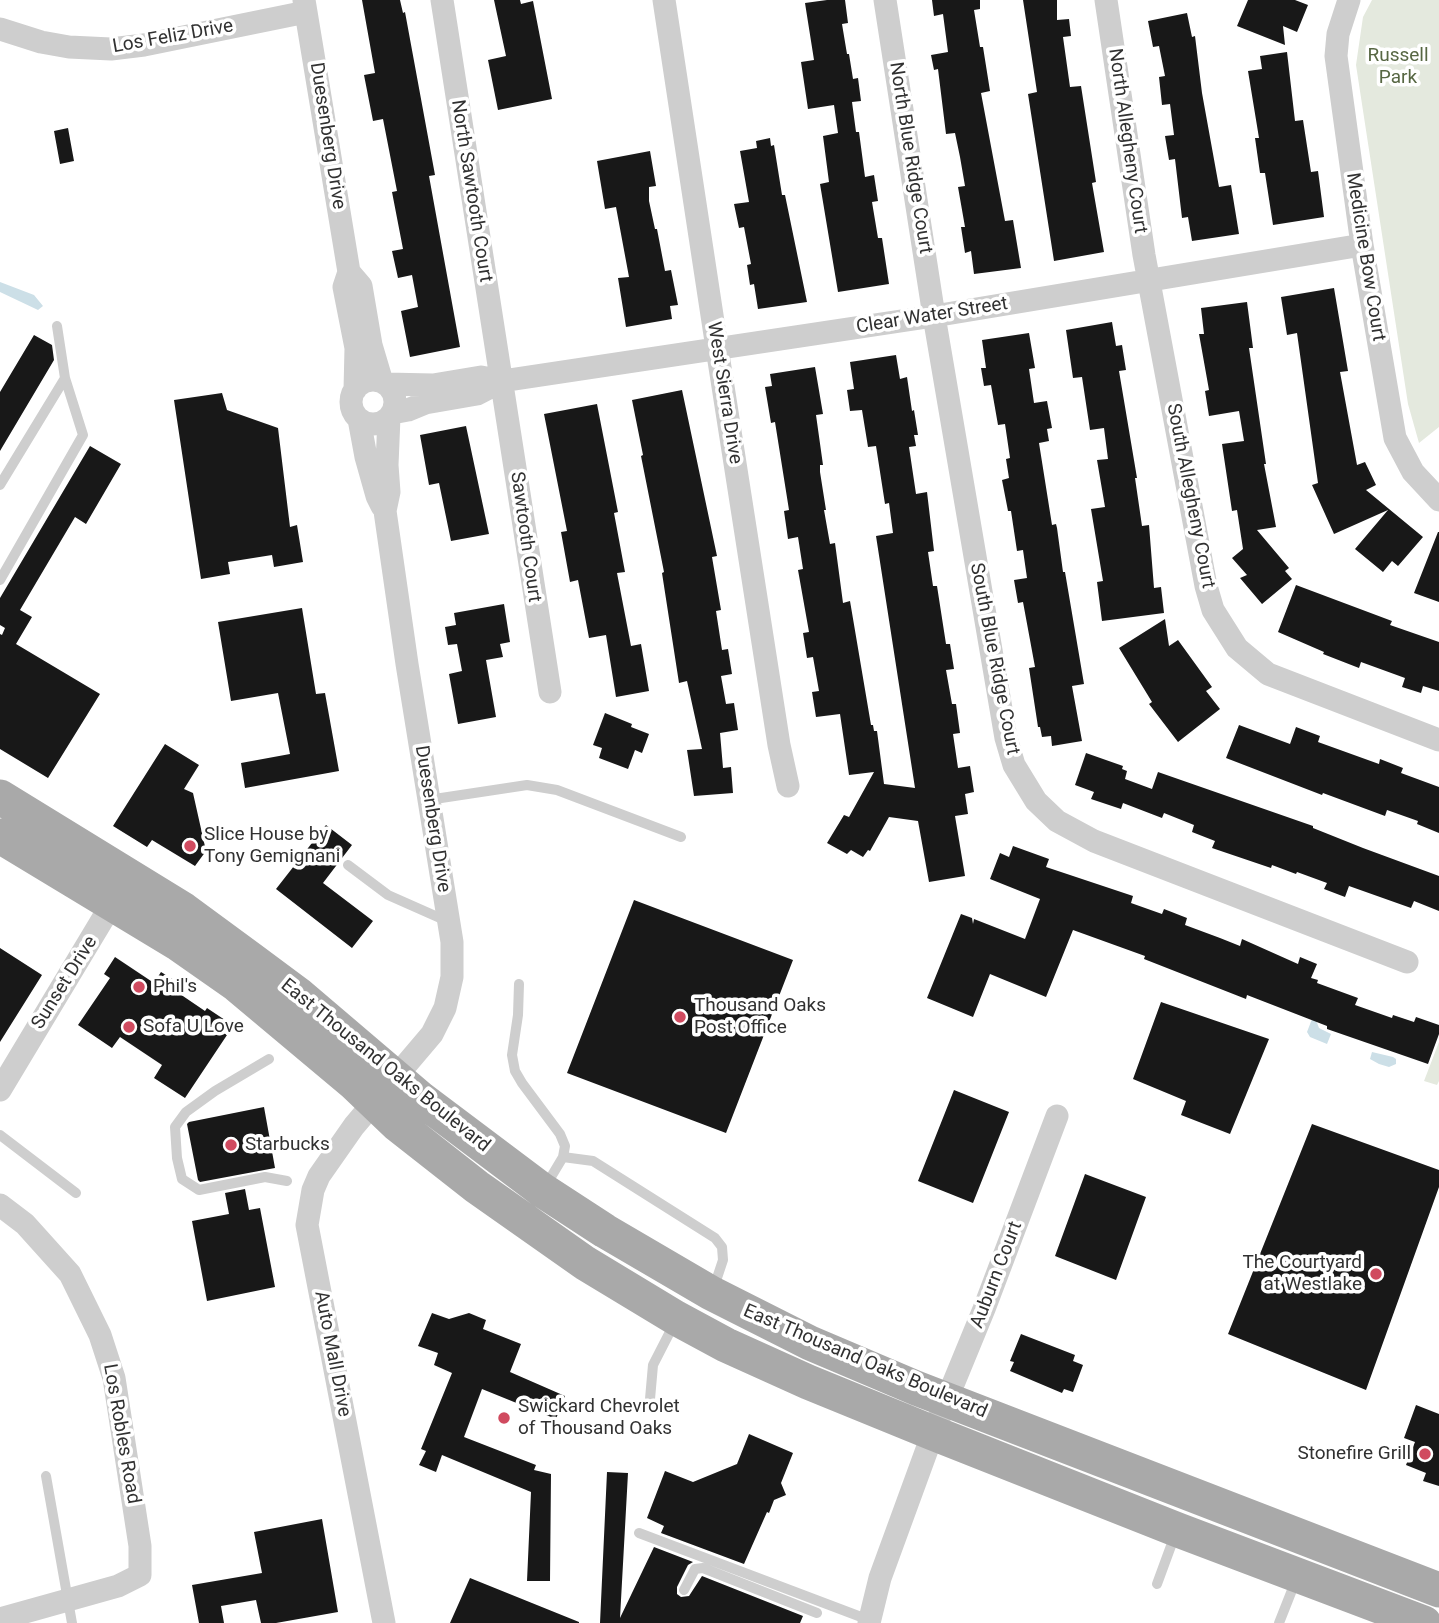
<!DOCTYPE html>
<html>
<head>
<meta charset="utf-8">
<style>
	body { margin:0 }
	canvas { display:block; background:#fff }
</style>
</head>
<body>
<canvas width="1439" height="1623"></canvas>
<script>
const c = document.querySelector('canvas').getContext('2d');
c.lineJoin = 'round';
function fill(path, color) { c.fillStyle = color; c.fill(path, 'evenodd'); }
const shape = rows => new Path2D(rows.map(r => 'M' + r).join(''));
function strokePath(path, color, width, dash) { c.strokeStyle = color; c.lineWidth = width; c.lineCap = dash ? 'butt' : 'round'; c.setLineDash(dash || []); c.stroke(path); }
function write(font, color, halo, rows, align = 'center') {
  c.font = font + ' Roboto,sans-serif'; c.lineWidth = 7; c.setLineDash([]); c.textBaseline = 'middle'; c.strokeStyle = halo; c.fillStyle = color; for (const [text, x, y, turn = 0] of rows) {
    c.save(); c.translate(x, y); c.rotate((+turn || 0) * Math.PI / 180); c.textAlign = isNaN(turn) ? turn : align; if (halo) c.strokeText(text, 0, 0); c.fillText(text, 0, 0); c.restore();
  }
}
const green = shape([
	[1372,0,1439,0,1439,427,1419,443,1408,404,1356,65,1363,17],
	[1439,1042,1439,1081,1437,1085,1424,1081]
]);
const water = shape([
	[0,282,34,295,43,306,38,310,0,292],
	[1312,1019,1316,1020,1319,1028,1331,1034,1327,1044,1310,1037,1307,1032],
	[1372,1052,1393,1057,1396,1059,1396,1064,1389,1067,1379,1064,1370,1059]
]);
const building = shape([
	[362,0,400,0,403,13,405,12,435,175,429,176,460,347,410,357,401,311,418,307,412,275,398,278,392,251,403,249,392,192,397,191,383,119,373,121,364,75,375,73],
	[494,0,520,0,521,4,533,1,552,99,498,110,488,60,506,56],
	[827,0,845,0,848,23,842,24,847,54,849,54,853,79,858,78,861,101,852,102,856,132,859,132,865,177,874,175,878,201,872,202,878,238,882,238,889,284,838,292,820,184,829,182,823,136,838,133,834,105,808,109,801,62,814,60,805,3],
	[932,0,980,0,980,9,974,10,980,47,983,47,990,91,981,93,1005,221,1013,220,1021,268,974,274,971,251,965,253,961,227,965,227,958,187,965,186,960,157,955,133,946,134,938,69,934,70,931,55,948,52,943,14,934,16],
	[1023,0,1057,0,1057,20,1069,19,1071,36,1063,37,1070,87,1081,86,1096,182,1092,183,1104,252,1054,261,1028,94,1037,92],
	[1248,0,1295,0,1308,5,1297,32,1283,26,1285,45,1237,26],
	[1187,13,1192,37,1195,36,1202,93,1219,187,1231,185,1239,234,1192,241,1188,217,1182,218,1175,159,1169,160,1165,136,1174,135,1170,104,1162,105,1159,77,1165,76,1159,46,1153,47,1148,21],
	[1287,52,1295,121,1303,120,1311,172,1318,171,1324,217,1273,225,1265,173,1260,173,1255,138,1259,138,1248,71,1262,69,1260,56],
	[68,128,74,161,60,164,54,131],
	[770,138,771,146,774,145,782,195,785,195,807,302,758,309,754,284,750,285,747,265,751,264,744,227,739,228,734,204,749,202,740,151,757,148,756,141],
	[650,151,656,186,649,187,649,201,655,229,657,229,665,271,671,270,678,305,670,306,672,319,626,327,618,278,629,277,616,207,605,209,597,161],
	[1334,288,1348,371,1340,372,1357,465,1365,462,1376,485,1366,490,1423,537,1398,566,1392,561,1383,572,1355,549,1388,510,1334,534,1312,485,1318,483,1297,333,1287,335,1281,297],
	[1247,302,1253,348,1249,348,1266,464,1264,464,1276,527,1257,530,1289,568,1285,571,1292,579,1262,604,1240,578,1247,575,1232,558,1243,549,1237,510,1232,511,1222,444,1244,441,1239,411,1209,416,1205,391,1209,390,1199,334,1204,334,1201,308],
	[1112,322,1116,346,1122,345,1126,370,1119,371,1137,478,1135,478,1142,526,1149,525,1154,588,1161,587,1164,613,1102,621,1097,582,1103,581,1091,509,1105,507,1097,460,1108,459,1104,428,1090,430,1082,377,1073,378,1066,330],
	[1029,333,1035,368,1029,369,1034,403,1047,401,1052,428,1047,429,1049,441,1039,443,1052,525,1056,524,1057,528,1063,572,1065,572,1084,684,1072,686,1082,741,1052,746,1051,736,1042,737,1040,727,1038,727,1029,668,1035,667,1023,602,1018,603,1014,580,1027,578,1023,550,1017,551,1011,511,1008,511,1002,480,1009,478,1006,459,1010,458,1005,424,998,425,991,385,984,386,981,368,986,368,982,340],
	[34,335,52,345,54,360,0,451,0,392],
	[896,355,900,379,907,377,912,411,914,410,918,435,914,435,916,446,909,447,916,494,927,492,934,551,928,552,933,586,937,586,946,644,950,644,954,669,946,670,952,704,956,704,960,733,953,734,958,768,970,766,974,792,965,794,968,814,955,816,965,876,929,882,918,821,889,817,870,851,868,850,863,857,851,850,847,854,827,843,844,815,849,817,874,772,849,775,840,714,816,717,812,692,819,691,813,657,807,658,803,633,809,632,798,570,803,569,798,537,788,539,784,511,789,510,775,422,771,423,765,387,772,386,770,374,815,367,823,414,816,415,823,465,820,465,820,472,826,510,824,510,830,544,835,543,843,603,850,601,871,725,873,725,874,731,877,731,884,784,915,788,876,536,893,533,889,503,885,504,876,446,868,447,862,410,850,411,847,390,854,389,850,362],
	[682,390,717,556,712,557,721,610,716,611,722,650,728,649,732,674,721,676,726,704,734,703,738,730,720,733,723,768,731,767,733,793,694,796,687,750,702,749,687,681,679,683,662,573,664,572,641,456,643,455,632,400],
	[222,393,227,410,278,428,290,527,297,525,303,562,274,567,272,555,228,562,230,574,201,579,174,400],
	[597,404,618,512,614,513,625,572,617,573,631,646,641,644,649,691,616,697,606,635,589,638,578,580,570,582,561,532,567,531,544,414],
	[466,426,489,534,451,541,439,483,429,485,420,435],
	[90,446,121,464,86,524,75,517,20,610,32,617,16,644,100,694,48,778,0,749,0,634,2,635,5,628,0,625,0,598],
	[1438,532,1439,532,1439,602,1414,593],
	[1296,585,1392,621,1390,625,1439,642,1439,691,1423,686,1421,693,1402,687,1405,678,1361,662,1359,668,1323,654,1324,652,1278,632],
	[504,604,510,642,500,644,503,657,486,660,496,717,458,724,449,674,462,671,457,644,448,645,445,627,456,625,454,613],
	[302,608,316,694,325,693,339,771,245,788,241,763,290,754,278,693,231,701,218,622],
	[1165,619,1169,646,1178,640,1212,687,1206,691,1220,709,1178,742,1149,704,1152,702,1119,648],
	[605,713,632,724,631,727,649,734,642,753,635,750,628,769,599,758,602,748,593,745],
	[1239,725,1290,744,1296,727,1320,736,1318,742,1379,764,1380,759,1403,768,1401,773,1439,787,1439,833,1417,824,1418,821,1387,810,1385,816,1323,793,1322,795,1226,758],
	[165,744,199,765,184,789,193,793,206,851,195,866,152,840,147,847,113,826],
	[1086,753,1123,766,1122,769,1127,771,1125,779,1152,789,1158,772,1313,826,1313,828,1363,848,1439,876,1439,911,1414,901,1411,908,1349,886,1345,897,1324,889,1327,883,1297,872,1296,874,1272,865,1271,868,1212,848,1215,841,1192,832,1194,825,1164,813,1162,818,1123,803,1121,809,1091,799,1094,792,1075,785],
	[326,825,352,845,323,883,373,921,352,948,276,889],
	[1013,846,1049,859,1046,867,1133,896,1131,903,1162,914,1164,909,1187,918,1185,925,1220,938,1240,946,1242,939,1298,964,1300,957,1317,964,1311,978,1318,980,1317,983,1358,998,1355,1005,1392,1018,1393,1015,1414,1022,1416,1017,1439,1025,1439,1034,1428,1064,1327,1029,1327,1026,1247,995,1246,999,1144,959,1145,956,1073,930,1046,997,990,974,973,1017,927,998,961,914,972,918,973,924,974,919,1025,939,1040,899,990,879,1000,853,1009,857],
	[634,900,793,960,726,1133,567,1073],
	[0,948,42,975,0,1042],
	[115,957,154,983,161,972,182,985,177,992,205,1011,207,1008,228,1022,221,1031,227,1035,185,1098,154,1078,162,1065,120,1037,112,1048,78,1025,110,978,104,974],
	[1161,1002,1269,1039,1230,1134,1181,1115,1186,1101,1133,1079],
	[954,1090,1009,1112,973,1203,918,1181],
	[264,1107,275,1168,200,1182,198,1180,187,1124,189,1122],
	[1312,1124,1439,1170,1439,1187,1366,1390,1228,1334],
	[1085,1174,1146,1197,1116,1280,1055,1256],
	[245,1189,249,1210,260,1208,275,1287,207,1301,192,1221,229,1214,225,1193],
	[432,1313,449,1319,469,1313,486,1320,483,1329,521,1344,510,1372,565,1396,556,1419,482,1389,464,1437,536,1465,534,1470,551,1474,550,1581,527,1581,531,1492,442,1455,436,1472,419,1465,426,1451,421,1449,452,1373,434,1365,438,1353,418,1346],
	[1021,1334,1075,1355,1073,1361,1083,1365,1073,1392,1064,1389,1062,1393,1010,1371,1014,1362,1010,1361],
	[1416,1405,1439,1414,1439,1486,1423,1481,1426,1473,1406,1465,1415,1442,1404,1438],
	[749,1434,793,1453,781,1483,786,1495,774,1500,769,1513,767,1512,744,1564,661,1533,664,1526,647,1518,665,1471,693,1482,737,1464],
	[607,1472,628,1473,620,1618,654,1547,693,1562,688,1565,677,1587,677,1594,681,1597,689,1596,702,1576,803,1616,800,1623,600,1623],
	[322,1519,338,1612,276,1623,261,1623,256,1600,221,1606,224,1623,199,1623,192,1585,262,1573,254,1532],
	[470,1578,579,1622,579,1623,450,1623]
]);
const lane = shape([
	[0,485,65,378],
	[0,580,83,435,65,378,57,326],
	[428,800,527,785,557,790,681,837],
	[348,865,388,895,449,922],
	[519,984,518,1015,512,1055,515,1071,522,1083,560,1134,565,1146,563,1157,545,1187],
	[269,1059,215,1091,186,1112,175,1127,177,1158,182,1179,199,1190,265,1177,287,1181],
	[0,1135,76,1193],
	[563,1157,593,1161,715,1238,722,1247,723,1260,714,1287],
	[650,1399,653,1365,674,1324],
	[46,1476,72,1623],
	[639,1533,869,1620],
	[1157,1584,1175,1535],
	[684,1590,695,1569,703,1568,817,1613],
	[1279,1623,1296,1580]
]);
const street = shape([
	[304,0,349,272,344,287,356,348,355,390],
	[442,0,550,692],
	[664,0,717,348,779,745,788,786],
	[885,0,934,316,1006,738,1014,765,1036,801,1057,821,1094,841,1407,962],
	[1106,0,1144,255,1206,586,1213,610,1237,648,1268,674,1439,740],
	[1349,0,1338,34,1336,56,1362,245,1395,438,1413,472,1439,500],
	[0,29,41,42,69,47,111,49,144,45,306,12],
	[349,272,361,286,371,345,382,382],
	'351 402a22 22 0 1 1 44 0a22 22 0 1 1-44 0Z',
	[386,384,433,385,481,377,502,381,934,316,1362,245],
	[392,413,408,410,425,403,477,394,502,381],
	[359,419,366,457,377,496,382,506],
	[0,1090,119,892],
	[0,1205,25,1224,70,1274,100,1335,114,1378,140,1546,140,1575,118,1586,0,1619],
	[384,1623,307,1225,313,1190,319,1176,354,1126,432,1034,445,1008,452,977,452,942,407,664,385,511,389,492,387,465,389,417],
	[869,1623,880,1578,933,1433,984,1309,1057,1116]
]);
const primary = shape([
	[0,797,184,910,252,960,299,995,421,1099,542,1190,605,1231,711,1293,810,1343,916,1388,1439,1590],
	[0,836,177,943,237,985,354,1083,398,1125,477,1187,585,1263,676,1318,726,1345,808,1382,933,1433,1178,1530,1424,1623]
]);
const markers = [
	[190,846,7,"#d04a5f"],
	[139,987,7,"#d04a5f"],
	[680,1017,7,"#d04a5f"],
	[129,1027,7,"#d04a5f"],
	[231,1145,7,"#d04a5f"],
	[1376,1274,7,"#d04a5f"],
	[504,1418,7,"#d04a5f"],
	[1425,1454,7,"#d04a5f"]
];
const streetNames = [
	["Los Feliz Drive",173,37,-10],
	["Duesenberg Drive",327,136,81],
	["North Allegheny Court",1127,141,82],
	["North Blue Ridge Court",910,158,81],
	["North Sawtooth Court",471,191,81],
	["Medicine Bow Court",1365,257,81],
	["Clear Water Street",932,316,-9],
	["West Sierra Drive",724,393,81],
	["South Allegheny Court",1190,496,79],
	["Sawtooth Court",525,537,82],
	["South Blue Ridge Court",994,659,79],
	["Duesenberg Drive",432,819,81],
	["Sunset Drive",65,983,-58],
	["East Thousand Oaks Boulevard",385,1066,39],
	["Auburn Court",997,1275,-69],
	["Auto Mall Drive",332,1354,79],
	["East Thousand Oaks Boulevard",865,1362,23],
	["Los Robles Road",121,1434,80]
];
const parkNames = [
	["Russell",1398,56],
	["Park",1398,78]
];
const poiNames = [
	["Slice House by",204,835],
	["Tony Gemignani",204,857],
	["Phil's",153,987],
	["Thousand Oaks",694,1006],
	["Post Office",694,1028],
	["Sofa U Love",143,1027],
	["Starbucks",245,1145],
	["The Courtyard",1362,1263,"right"],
	["at Westlake",1362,1285,"right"],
	["Swickard Chevrolet",518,1407],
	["of Thousand Oaks",518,1429],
	["Stonefire Grill",1411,1454,"right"]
];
fill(green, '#e4e9de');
fill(water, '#ccdfe7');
fill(building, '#181818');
strokePath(lane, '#cecece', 10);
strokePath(street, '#cecece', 23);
strokePath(primary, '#a9a9a9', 35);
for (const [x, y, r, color] of markers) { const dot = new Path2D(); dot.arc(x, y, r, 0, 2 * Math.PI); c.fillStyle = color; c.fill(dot); strokePath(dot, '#fff', 2.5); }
write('19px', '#313131', '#fff', streetNames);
write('19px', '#576743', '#fff', parkNames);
write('19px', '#313131', '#fff', poiNames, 'left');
</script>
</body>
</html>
